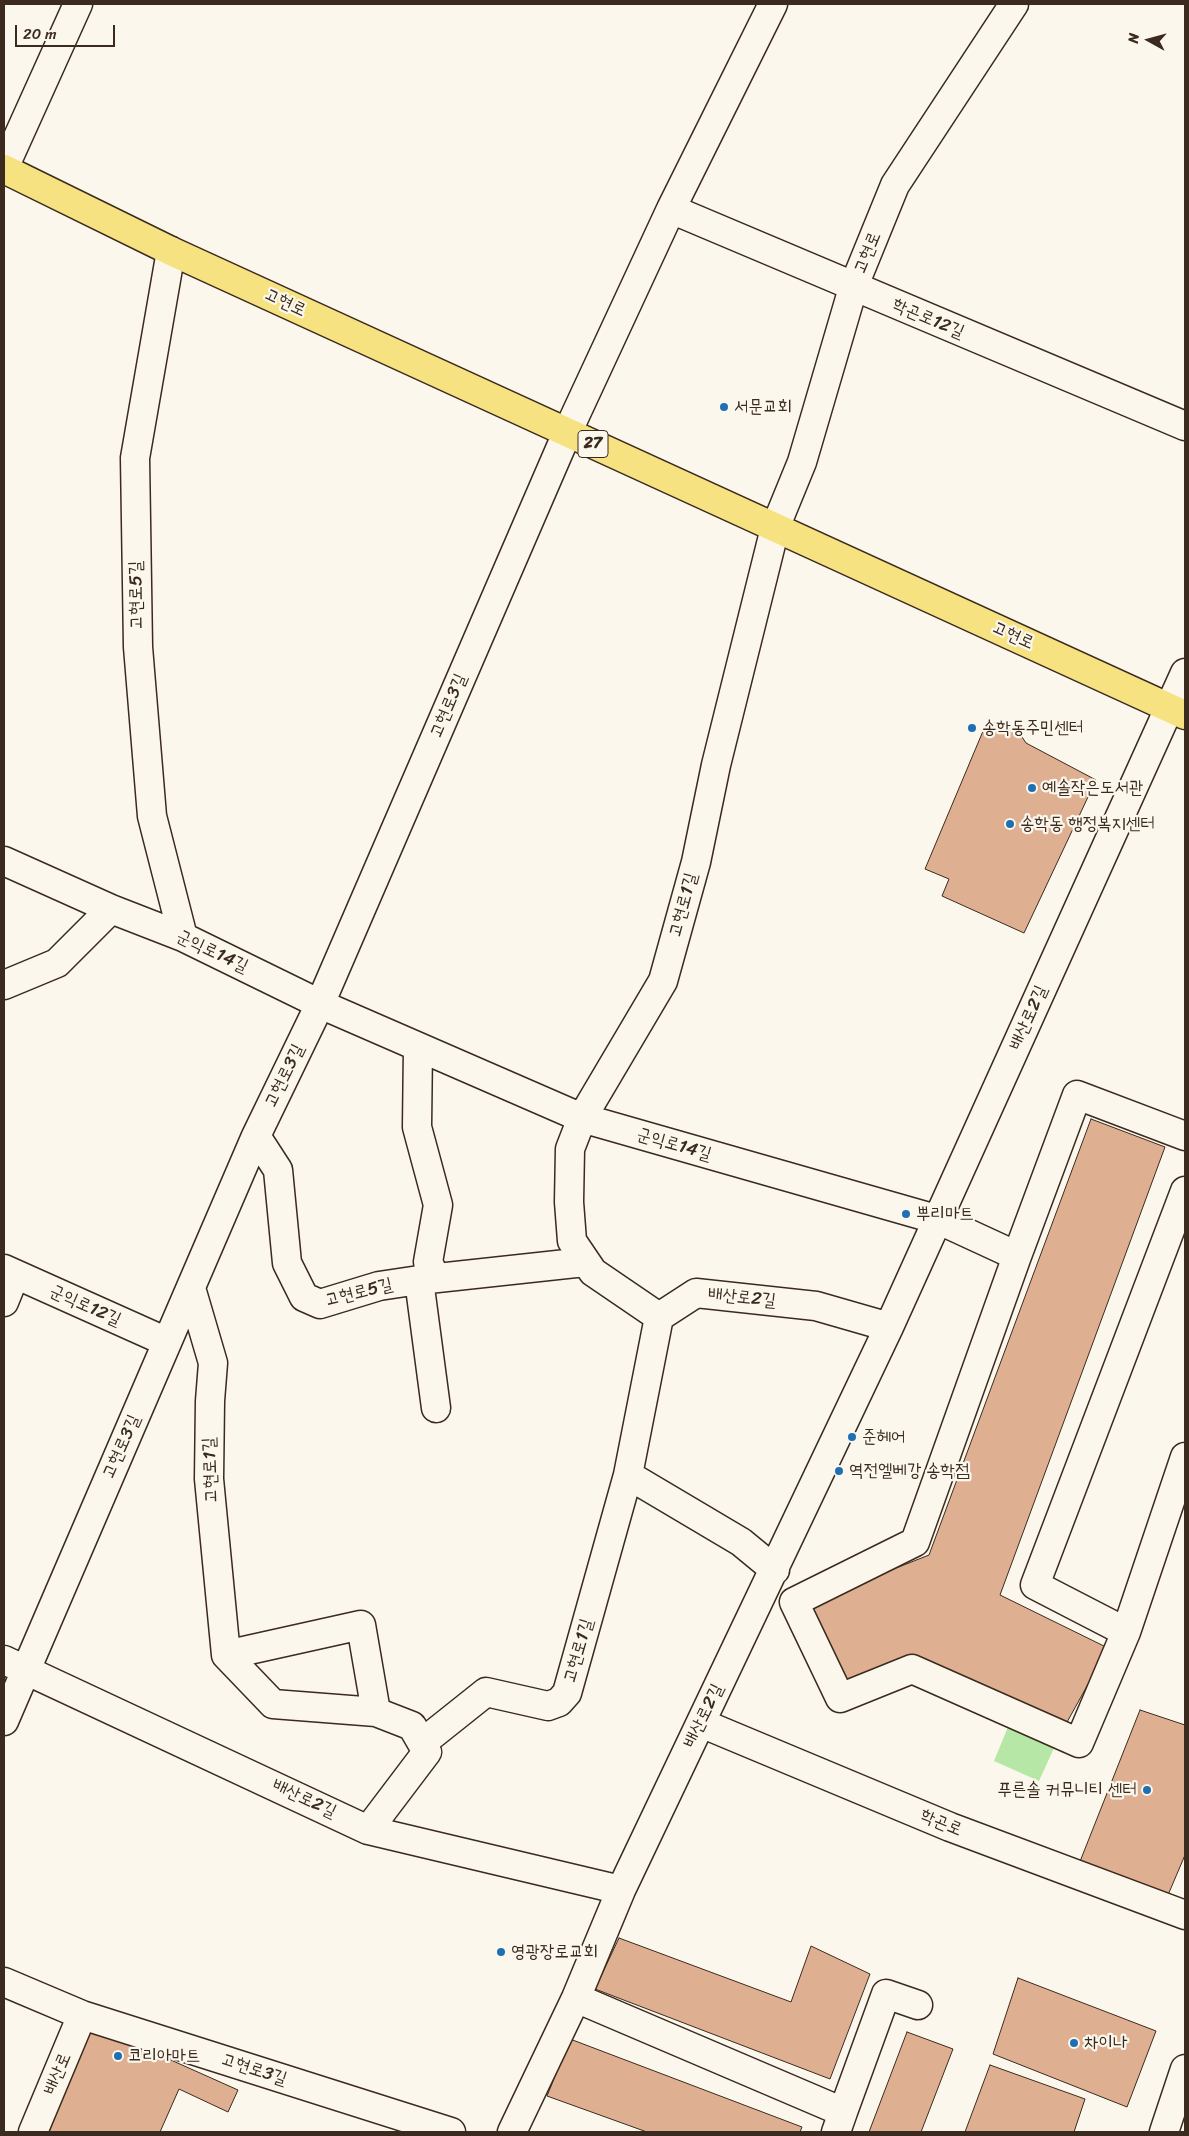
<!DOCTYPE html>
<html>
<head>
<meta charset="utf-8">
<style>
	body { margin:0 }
	#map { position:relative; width:1189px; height:2136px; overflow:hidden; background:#fbf7ec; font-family:Sriracha,sans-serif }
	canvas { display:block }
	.frame { position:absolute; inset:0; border:5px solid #3b2a1e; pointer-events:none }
	.north { position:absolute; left:1124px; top:15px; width:50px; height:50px; -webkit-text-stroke:4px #fbf7ec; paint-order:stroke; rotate:277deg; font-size:14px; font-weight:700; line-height:20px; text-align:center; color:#3b2a1e }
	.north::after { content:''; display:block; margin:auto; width:18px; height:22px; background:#3b2a1e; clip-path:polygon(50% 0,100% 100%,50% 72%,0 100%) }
	.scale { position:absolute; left:15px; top:25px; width:100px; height:22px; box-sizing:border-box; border:2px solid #3b2a1e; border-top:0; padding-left:6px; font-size:15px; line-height:18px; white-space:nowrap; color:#3b2a1e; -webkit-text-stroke:4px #fbf7ec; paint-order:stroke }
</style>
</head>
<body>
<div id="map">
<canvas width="1189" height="2136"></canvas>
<div class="frame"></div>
<div class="north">N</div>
<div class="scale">20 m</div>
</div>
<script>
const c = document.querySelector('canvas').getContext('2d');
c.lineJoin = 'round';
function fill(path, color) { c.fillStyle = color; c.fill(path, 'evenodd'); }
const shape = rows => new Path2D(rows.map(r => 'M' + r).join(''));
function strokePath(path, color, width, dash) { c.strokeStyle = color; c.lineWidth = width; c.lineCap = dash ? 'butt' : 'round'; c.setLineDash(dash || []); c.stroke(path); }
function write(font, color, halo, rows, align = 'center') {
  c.font = font + ' Sriracha,"Poor Story",sans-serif'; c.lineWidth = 4.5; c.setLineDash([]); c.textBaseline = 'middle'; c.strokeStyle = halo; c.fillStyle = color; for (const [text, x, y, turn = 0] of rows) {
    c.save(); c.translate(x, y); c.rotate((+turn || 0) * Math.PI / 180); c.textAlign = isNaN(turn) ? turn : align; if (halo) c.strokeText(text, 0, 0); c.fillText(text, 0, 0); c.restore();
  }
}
const green = shape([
	[1008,1727,1054,1748,1039,1781,994,1761]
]);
const building = shape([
	[997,723,1008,725,1018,731,1026,743,1096,780,1024,933,942,896,949,879,925,869,986,724,997,723],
	[1091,1119,1165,1147,1000,1595,1108,1648,1066,1724,912,1660,846,1686,803,1605,929,1555,1091,1119],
	[1140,1710,1185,1725,1185,1855,1165,1902,1077,1869,1140,1710],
	[619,1938,791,2002,811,1946,870,1974,830,2079,595,1989,619,1938],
	[1018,1978,1156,2031,1127,2107,993,2054,1018,1978],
	[88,2023,238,2090,228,2112,179,2089,160,2132,40,2132,88,2023],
	[907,2032,953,2049,921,2132,869,2132,907,2032],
	[570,2039,802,2127,800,2132,647,2132,547,2096,570,2039],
	[990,2065,1085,2099,1074,2132,965,2132,990,2065]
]);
const minor = shape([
	[4,168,78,4],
	[671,209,1185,426],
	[171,251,135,458,138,647,152,816,183,937],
	[4,861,111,909,183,937,320,1004,582,1118,939,1220,1017,1256,915,1542,794,1602,840,1698,912,1669,1079,1743,1126,1632,1185,1457],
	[4,985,57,963,111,909],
	[418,1047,417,1127,438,1205,428,1262,435,1277],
	[256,1136,278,1170,287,1263,304,1297,320,1304,379,1286,419,1280,585,1262],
	[1017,1256,1077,1095,1185,1136],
	[4,1269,167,1342],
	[419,1280,436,1408],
	[191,1288,213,1363,210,1401,209,1479,226,1655,273,1704,376,1712,412,1726,427,1752,368,1830],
	[4,1302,15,1275],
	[659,1317,696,1293,816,1306,889,1327],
	[775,1570,741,1542,628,1475,659,1317,593,1272,572,1241,569,1202,570,1149,582,1118,663,981,696,862,716,765,775,528,802,462,853,288,895,185,1014,4],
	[1126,1632,1035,1585,1185,1191],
	[226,1655,361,1625,376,1712],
	[4,1660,368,1830,621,1890],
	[4,1721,256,1136,320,1004,567,433,671,209,773,4],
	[701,1723,950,1827,1185,1915],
	[422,1743,486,1692,548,1706,559,1702,567,1693,628,1475],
	[4,1982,82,2015,451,2132],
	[576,1998,843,2112,836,2132],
	[843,2112,886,1994,918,2005],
	[33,2132,82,2015],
	[512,2132,576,1998,621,1890,889,1327,1185,673],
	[1164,2132,1185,2069]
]);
const major = shape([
	[4,169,171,251,1185,715]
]);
const markers = [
	[724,407,5,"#1f6fb2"],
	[972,728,5,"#1f6fb2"],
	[1032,788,5,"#1f6fb2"],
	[1010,824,5,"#1f6fb2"],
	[906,1214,5,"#1f6fb2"],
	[852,1437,5,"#1f6fb2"],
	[839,1471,5,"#1f6fb2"],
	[1147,1790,5,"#1f6fb2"],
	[501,1952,5,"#1f6fb2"],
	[1074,2043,5,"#1f6fb2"],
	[118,2056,5,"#1f6fb2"]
];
const shields = [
	[593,444,30]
];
const shieldNames = [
	["27",593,444]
];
const streetNames = [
	["고현로",868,253,-68],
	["고현로",285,303,25],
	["학곤로12길",928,319,23],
	["고현로5길",137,595,-91],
	["고현로",1013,636,24],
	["고현로3길",449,706,-67],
	["고현로1길",684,905,-75],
	["군익로14길",212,952,25],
	["배산로2길",1029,1018,-66],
	["고현로3길",285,1076,-64],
	["군익로14길",674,1145,16],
	["고현로5길",359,1293,-14],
	["배산로2길",742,1298,6],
	["군익로12길",85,1306,24],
	["고현로3길",122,1447,-66],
	["고현로1길",211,1470,-92],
	["고현로1길",579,1651,-74],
	["배산로2길",704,1716,-64],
	["배산로2길",304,1799,25],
	["학곤로",941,1823,22],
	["고현로3길",254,2070,18],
	["배산로",58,2074,-67]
];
const poiNames = [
	["서문교회",734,407],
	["송학동주민센터",982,728],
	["예솔작은도서관",1042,788],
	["송학동 행정복지센터",1020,824],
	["뿌리마트",916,1214],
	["준헤어",862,1437],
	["역전엘베강 송학점",849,1471],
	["푸른솔 커뮤니티 센터",1137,1790,"right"],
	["영광장로교회",511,1952],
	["차이나",1084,2043],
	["코리아마트",128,2056]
];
fill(green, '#b7e7a6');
fill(building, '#dfaf91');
strokePath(building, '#3b2a1e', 1);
strokePath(minor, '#3b2a1e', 31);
strokePath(major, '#3b2a1e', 31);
strokePath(minor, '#fbf7ec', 28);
strokePath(major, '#f7e281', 28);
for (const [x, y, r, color] of markers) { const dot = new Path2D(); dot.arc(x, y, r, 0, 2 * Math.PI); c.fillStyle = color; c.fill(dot); strokePath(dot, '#fbf7ec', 2); }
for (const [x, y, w] of shields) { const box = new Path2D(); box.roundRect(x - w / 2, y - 13.5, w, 27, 4); c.fillStyle = '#fbf7ec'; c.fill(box); strokePath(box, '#3b2a1e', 1); }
write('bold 16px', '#3b2a1e', null, shieldNames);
write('18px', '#3b2a1e', '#fbf7ec', streetNames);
write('18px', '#3b2a1e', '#fbf7ec', poiNames, 'left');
</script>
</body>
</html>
